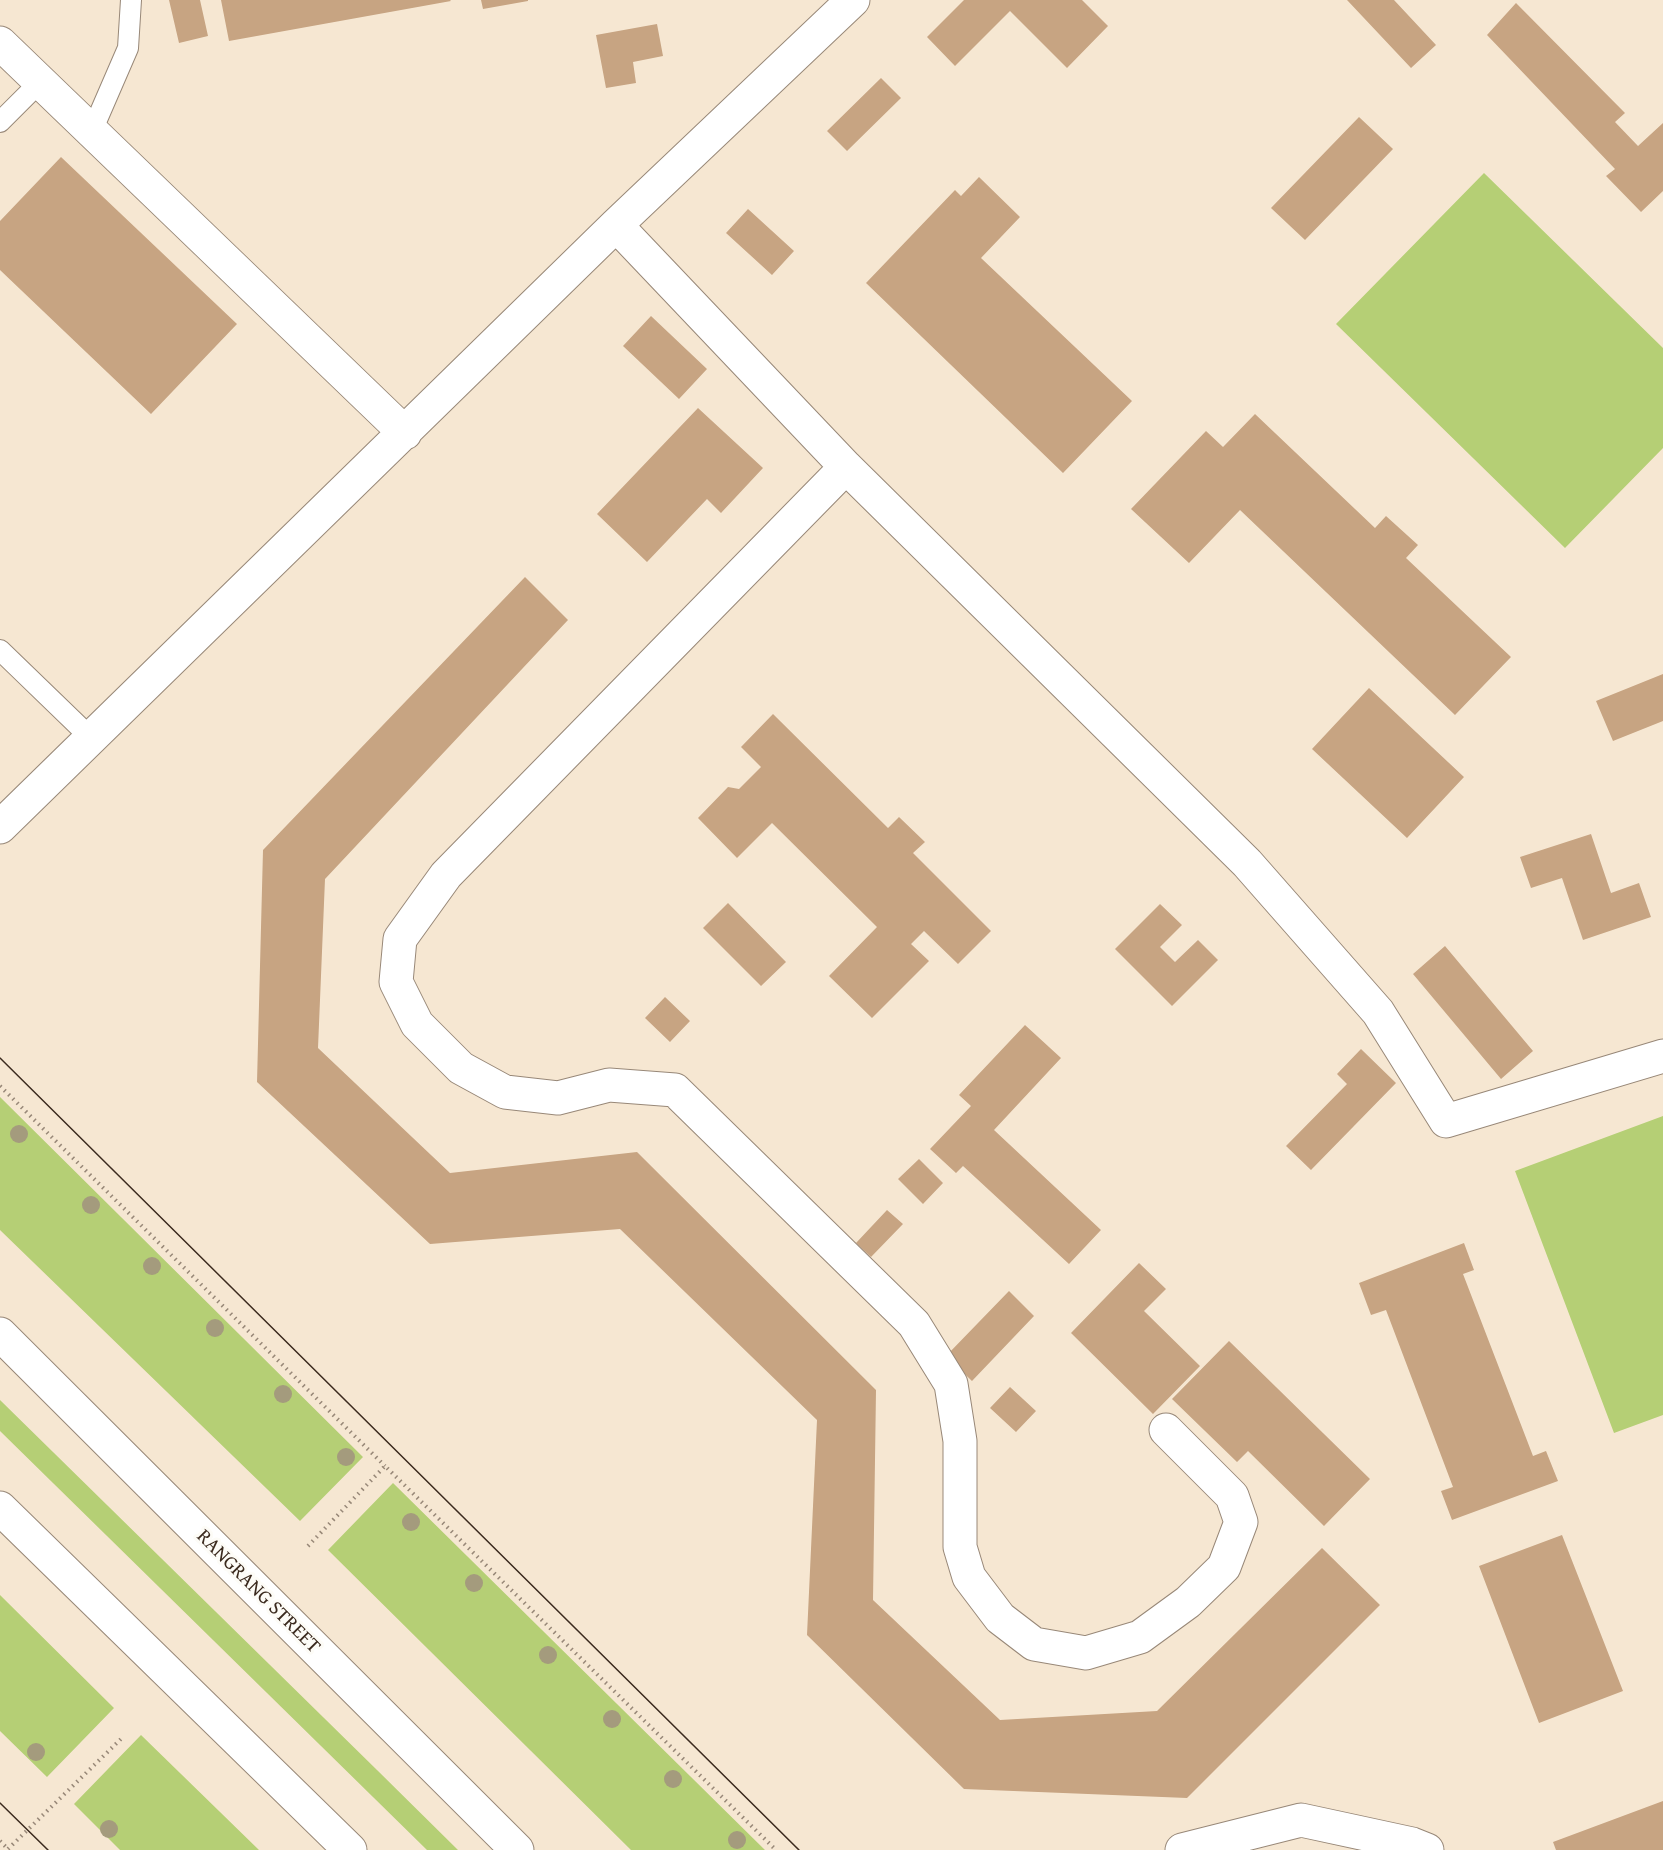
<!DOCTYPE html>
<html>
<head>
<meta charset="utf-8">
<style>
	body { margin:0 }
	canvas { display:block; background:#f6e7d2 }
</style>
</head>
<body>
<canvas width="1663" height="1850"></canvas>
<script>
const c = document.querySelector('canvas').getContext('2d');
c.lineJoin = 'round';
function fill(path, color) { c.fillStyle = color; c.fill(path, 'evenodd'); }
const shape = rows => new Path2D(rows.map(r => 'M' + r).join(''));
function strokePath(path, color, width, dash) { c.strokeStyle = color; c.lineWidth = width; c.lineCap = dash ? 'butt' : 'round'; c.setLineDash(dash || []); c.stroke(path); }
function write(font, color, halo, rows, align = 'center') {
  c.font = font + ' "Gentium Book Plus",serif'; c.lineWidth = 6; c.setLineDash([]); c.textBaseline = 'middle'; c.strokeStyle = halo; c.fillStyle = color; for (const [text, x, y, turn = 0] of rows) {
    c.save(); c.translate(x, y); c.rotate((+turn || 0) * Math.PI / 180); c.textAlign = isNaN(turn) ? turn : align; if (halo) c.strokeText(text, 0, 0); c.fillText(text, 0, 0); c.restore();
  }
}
const green = shape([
	[1484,173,1663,348,1663,448,1565,548,1336,324],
	[0,1097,363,1457,300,1521,0,1230],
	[1663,1116,1663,1415,1614,1433,1515,1171],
	[0,1400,377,1770,458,1850,427,1850,0,1431],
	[393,1483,765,1850,631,1850,328,1550],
	[0,1595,114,1708,47,1777,0,1731],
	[141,1735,259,1850,120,1850,74,1804]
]);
const building = shape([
	[169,0,200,0,208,36,179,43],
	[221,0,450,0,451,1,229,41],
	[481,0,528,0,528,1,483,9],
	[964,0,1082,0,1108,26,1067,68,1010,11,955,66,927,37],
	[1347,0,1394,0,1436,45,1411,68],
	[1516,3,1625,113,1615,122,1638,146,1663,123,1663,191,1641,212,1606,176,1615,169,1487,35],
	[657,24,663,56,633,62,636,83,606,88,596,35],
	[881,78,901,98,847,151,827,131],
	[1359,117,1393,149,1305,240,1271,208],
	[61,157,237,324,151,414,0,270,0,221],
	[979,177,1020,217,981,258,1132,401,1063,473,866,283,955,190,961,196],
	[748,209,794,251,772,275,726,233],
	[651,316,707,369,679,399,623,346],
	[698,408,763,468,721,513,707,499,647,562,597,514],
	[1255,414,1375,528,1386,516,1418,545,1406,558,1511,657,1455,715,1240,510,1189,563,1131,509,1206,431,1223,447],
	[525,577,568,620,325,879,318,1048,450,1173,637,1152,876,1390,873,1600,1000,1720,1157,1711,1322,1548,1380,1605,1187,1798,964,1789,807,1635,817,1420,620,1229,430,1244,257,1082,263,850],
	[1663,674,1663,721,1613,741,1596,701],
	[1369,688,1464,777,1407,838,1312,749],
	[773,714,888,828,899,817,925,842,913,853,991,931,958,964,924,931,911,944,929,961,872,1018,829,976,877,927,772,823,737,858,698,818,728,787,739,789,761,767,741,747],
	[1591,834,1611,893,1639,883,1651,917,1583,940,1562,878,1531,888,1520,857],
	[728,903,786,962,761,986,703,928],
	[1160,904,1182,925,1160,947,1175,962,1198,940,1218,960,1172,1006,1115,949],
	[1445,946,1533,1051,1501,1079,1413,974],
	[665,997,690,1021,670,1042,645,1018],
	[1025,1025,1061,1058,994,1130,1101,1230,1069,1264,963,1166,956,1173,930,1149,971,1106,959,1095],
	[1361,1049,1396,1083,1311,1170,1286,1146,1347,1084,1337,1074],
	[919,1159,943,1183,923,1204,898,1179],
	[887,1210,903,1224,871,1257,856,1243],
	[1464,1243,1474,1270,1463,1274,1533,1456,1546,1451,1558,1481,1452,1520,1441,1491,1453,1487,1386,1310,1371,1315,1359,1283],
	[1139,1263,1166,1289,1144,1311,1200,1366,1153,1414,1071,1333],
	[1009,1291,1034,1316,972,1381,946,1356],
	[1229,1341,1370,1479,1324,1526,1248,1451,1237,1462,1172,1399],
	[1010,1387,1036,1411,1016,1432,990,1408],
	[1562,1535,1623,1691,1539,1723,1479,1566],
	[1663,1801,1663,1850,1556,1850,1553,1842]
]);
const path = shape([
	[0,1086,385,1466],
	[308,1546,385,1466,776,1850],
	[0,1841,8,1849],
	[8,1849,123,1737]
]);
const lane = shape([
	[0,122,40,82],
	[92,131,128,48,131,0],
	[0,650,91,738]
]);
const street = shape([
	[0,43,405,433],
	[616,225,846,467,1247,863,1378,1012,1446,1121,1663,1056],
	[846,467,446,875,400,939,396,982,417,1024,461,1068,505,1092,558,1098,609,1085,675,1090,914,1324,951,1384,960,1441,960,1547,969,1577,1000,1618,1034,1644,1086,1653,1140,1637,1188,1602,1224,1567,1241,1522,1232,1496,1166,1430],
	[0,827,616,225,853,0],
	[1182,1850,1301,1820,1412,1844,1427,1850]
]);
const primary = shape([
	[0,1334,517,1850],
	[0,1508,350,1850]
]);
const tram = shape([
	[0,1058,799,1850],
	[0,1803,48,1850]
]);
const trees = [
	[19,1134],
	[91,1205],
	[152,1266],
	[215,1328],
	[283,1394],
	[346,1457],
	[411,1522],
	[474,1583],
	[548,1655],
	[612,1719],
	[36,1752],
	[673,1779],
	[109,1829],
	[737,1840]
];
const streetNames = [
	["RANGRANG STREET",258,1592,45]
];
fill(green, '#b5cf75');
fill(building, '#c7a482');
strokePath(lane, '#988878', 22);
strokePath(street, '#988878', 35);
strokePath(primary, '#988878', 35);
strokePath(path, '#988878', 4, [1.5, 4.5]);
strokePath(lane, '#fff', 20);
strokePath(street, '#fff', 33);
strokePath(primary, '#fff', 33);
strokePath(tram, '#3b2a1e', 1.5);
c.fillStyle = '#a49b7d';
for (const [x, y] of trees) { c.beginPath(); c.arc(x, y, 9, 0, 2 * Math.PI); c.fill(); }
write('20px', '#3b2a1e', '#fdfcf7', streetNames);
</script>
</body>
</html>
